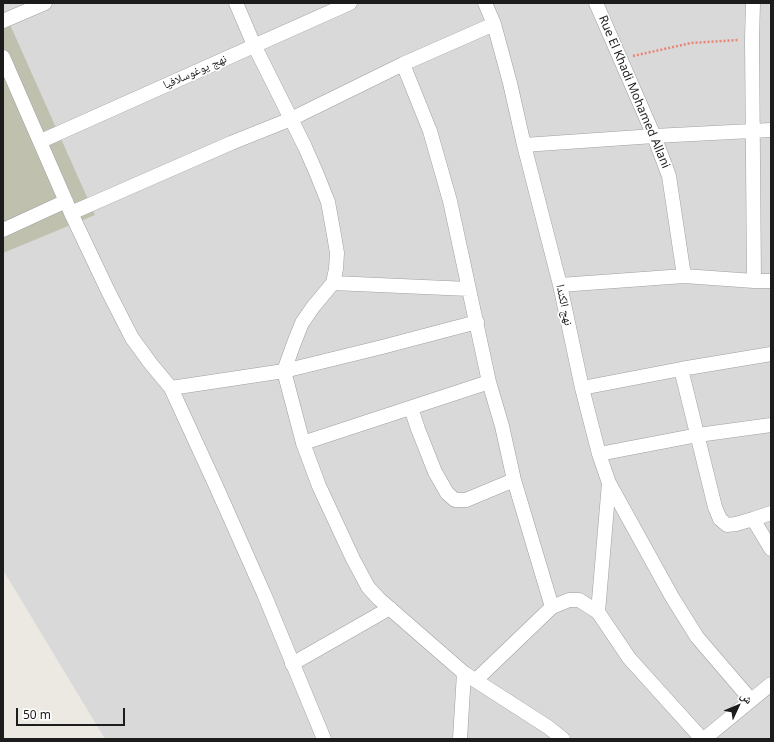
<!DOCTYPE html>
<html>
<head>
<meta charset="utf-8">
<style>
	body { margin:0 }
	#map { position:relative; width:774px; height:742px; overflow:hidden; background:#ece9e3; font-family:"Noto Sans","Noto Naskh Arabic",sans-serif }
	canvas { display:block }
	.frame { position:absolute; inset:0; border:4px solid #1c1c1c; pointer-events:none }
	.north { position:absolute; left:718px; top:686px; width:40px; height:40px; -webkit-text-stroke:3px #fff; paint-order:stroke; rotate:46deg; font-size:11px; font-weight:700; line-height:16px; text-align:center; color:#1c1c1c }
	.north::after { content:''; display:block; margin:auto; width:14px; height:18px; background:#1c1c1c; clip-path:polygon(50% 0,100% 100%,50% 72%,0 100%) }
	.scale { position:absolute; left:16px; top:708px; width:109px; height:18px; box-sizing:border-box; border:2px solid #1c1c1c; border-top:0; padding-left:5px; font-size:12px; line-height:14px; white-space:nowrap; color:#1c1c1c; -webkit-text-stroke:3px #fff; paint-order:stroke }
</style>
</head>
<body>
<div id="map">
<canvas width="774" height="742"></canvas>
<div class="frame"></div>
<div class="north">ش</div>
<div class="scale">50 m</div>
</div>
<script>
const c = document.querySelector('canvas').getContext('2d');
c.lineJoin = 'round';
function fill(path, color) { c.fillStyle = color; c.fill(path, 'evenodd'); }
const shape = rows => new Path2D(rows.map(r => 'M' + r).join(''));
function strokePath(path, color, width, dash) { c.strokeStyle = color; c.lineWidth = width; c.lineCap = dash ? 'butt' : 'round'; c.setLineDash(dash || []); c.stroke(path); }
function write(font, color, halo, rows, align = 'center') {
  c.font = font + ' "Noto Sans","Noto Naskh Arabic",sans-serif'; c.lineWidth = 3.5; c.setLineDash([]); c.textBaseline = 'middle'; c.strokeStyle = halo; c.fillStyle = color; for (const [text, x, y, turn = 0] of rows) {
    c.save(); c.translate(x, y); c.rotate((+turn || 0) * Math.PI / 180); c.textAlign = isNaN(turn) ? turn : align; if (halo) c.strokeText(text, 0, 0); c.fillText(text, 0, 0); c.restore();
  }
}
const residential = shape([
	[3,3,771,3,771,739,105,739,3,570]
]);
const construction = shape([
	[3,9,95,215,3,253]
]);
const path = shape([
	[633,56,691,43,738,40]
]);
const minor = shape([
	[236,3,254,45,305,147,316,172,328,202,334,235,337,253,336,269,333,283,313,307,302,323,294,343,284,371,303,443,319,486,353,559,368,587,379,599,464,673,548,727,563,739],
	[485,3,494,24,510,83,524,145,560,285,582,388,599,454,609,483,598,612],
	[596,3,654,136,669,176,684,276],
	[753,3,752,39,754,281],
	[3,21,45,3],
	[3,57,71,213,108,291,132,338,151,364,171,388,216,486,264,594,324,739],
	[403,64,430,131,450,201,489,382,502,426,514,480,552,607],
	[41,141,350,3],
	[524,145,654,136,771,130],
	[71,213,231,143,291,119,403,64,494,24],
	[3,230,66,201],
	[333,283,469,289],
	[560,285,684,276,754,281,771,281],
	[681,369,715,507,720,519,727,525,736,524,753,519,771,549],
	[171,388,284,371,382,347,477,322],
	[582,388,681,369,771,354],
	[411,408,418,429,435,472,447,493,455,500,466,500,514,480],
	[303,443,489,382],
	[599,454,698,435,771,425],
	[609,483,672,597,697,637,751,700],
	[753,519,771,513],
	[292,664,390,608],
	[476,680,552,607,569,600,579,600,598,612,629,658,702,739],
	[460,739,464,673],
	[704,739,771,684]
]);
const streetNames = [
	["نهج يوغوسلافيا",195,72,-24],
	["Rue El Khadi Mohamed Allani",634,92,67],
	["نهج الكندا",564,305,78]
];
fill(residential, '#dad9d9');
fill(construction, '#c0c0af');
strokePath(minor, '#a0a0a0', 15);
strokePath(path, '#eb8475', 2.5, [2, 2]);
strokePath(minor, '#fff', 14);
write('12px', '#1c1c1c', '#fff', streetNames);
</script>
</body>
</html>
